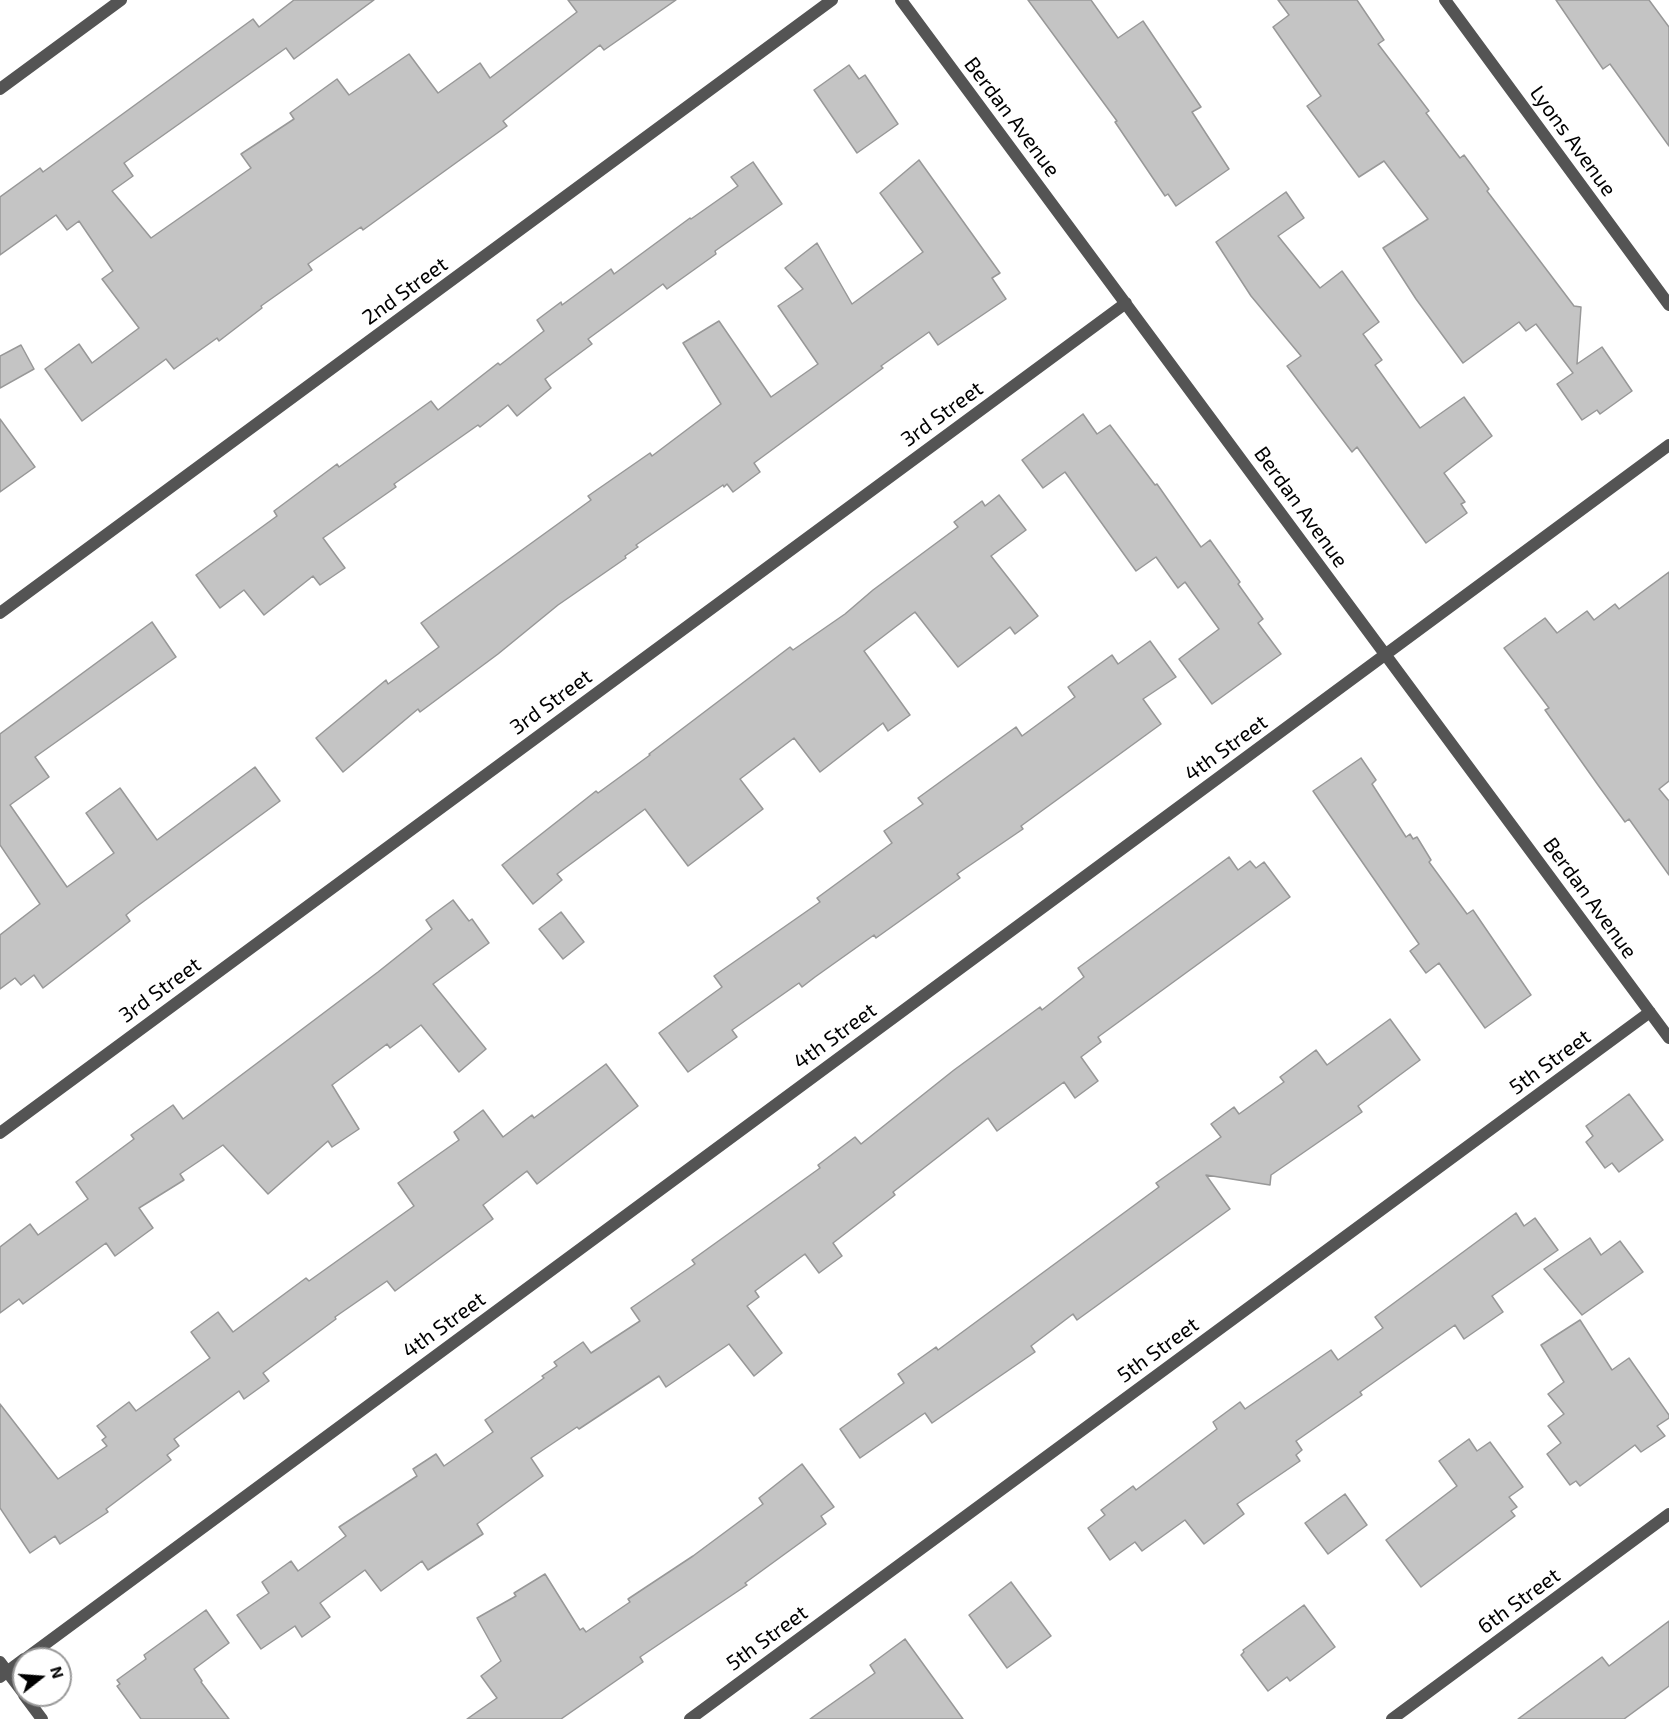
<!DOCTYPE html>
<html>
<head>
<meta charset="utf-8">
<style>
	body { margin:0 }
	#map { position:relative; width:1669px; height:1719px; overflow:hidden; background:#fff; font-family:"Exo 2",sans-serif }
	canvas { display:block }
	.north { position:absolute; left:12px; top:1647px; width:60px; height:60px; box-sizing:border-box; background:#fff; border:2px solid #999; border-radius:50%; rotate:73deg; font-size:16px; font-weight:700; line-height:24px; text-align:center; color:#000 }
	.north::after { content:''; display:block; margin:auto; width:21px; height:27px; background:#000; clip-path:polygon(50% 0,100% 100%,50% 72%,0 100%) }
</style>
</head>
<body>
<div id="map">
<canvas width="1669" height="1719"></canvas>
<div class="north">N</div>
</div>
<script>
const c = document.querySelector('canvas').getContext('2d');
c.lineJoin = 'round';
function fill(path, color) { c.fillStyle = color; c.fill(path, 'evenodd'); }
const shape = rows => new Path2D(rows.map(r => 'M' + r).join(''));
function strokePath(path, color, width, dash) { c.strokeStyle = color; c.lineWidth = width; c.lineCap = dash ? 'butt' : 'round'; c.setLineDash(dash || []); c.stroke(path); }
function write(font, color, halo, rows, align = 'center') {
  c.font = font + ' "Exo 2",sans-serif'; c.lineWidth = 4.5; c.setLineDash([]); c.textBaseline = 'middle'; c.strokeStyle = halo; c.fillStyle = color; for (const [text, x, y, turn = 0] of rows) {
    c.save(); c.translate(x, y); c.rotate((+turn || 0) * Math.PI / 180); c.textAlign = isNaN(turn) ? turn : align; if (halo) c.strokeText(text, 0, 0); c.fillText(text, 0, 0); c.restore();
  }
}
const building = shape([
	[294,0,374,0,294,59,286,48,124,163,133,176,112,191,151,238,251,168,241,154,294,119,290,113,337,79,349,95,409,54,438,93,480,63,490,78,577,12,568,0,676,0,604,50,600,45,503,121,507,126,363,230,361,227,308,264,312,270,261,306,262,308,219,341,217,338,174,369,166,359,82,421,45,369,79,344,92,363,139,328,102,279,113,271,79,221,67,230,56,215,0,255,0,197,40,168,43,172,253,19,259,27,294,0],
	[1028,0,1091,0,1118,38,1143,21,1201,107,1192,112,1229,169,1176,206,1168,194,1165,196,1115,122,1117,121,1028,0],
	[1278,0,1357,0,1384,40,1378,44,1429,111,1426,113,1460,158,1464,155,1489,189,1487,191,1574,306,1581,307,1577,364,1602,347,1632,391,1600,414,1597,410,1582,420,1557,384,1573,373,1536,324,1526,331,1519,322,1463,363,1416,299,1383,248,1428,219,1384,161,1359,177,1307,106,1321,96,1273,27,1289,15,1278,0],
	[1556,0,1649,0,1669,27,1669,146,1610,64,1603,69,1556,0],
	[849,65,859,79,865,75,898,124,857,153,814,90,849,65],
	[919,160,1000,273,992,278,1006,299,938,345,929,332,881,366,883,368,754,463,760,472,733,492,727,484,724,487,723,485,636,545,638,547,625,556,626,558,558,605,498,654,420,712,418,709,343,772,316,738,386,680,388,684,439,647,421,623,591,500,588,496,650,453,652,456,721,404,683,343,719,321,771,397,818,364,778,306,803,289,785,268,817,243,852,304,923,252,880,193,919,160],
	[753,162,782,204,715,251,716,254,667,289,663,284,588,339,592,344,545,379,551,388,517,416,508,405,480,427,478,425,394,484,396,487,323,538,345,568,320,585,313,576,264,615,244,590,220,608,196,575,277,516,274,511,337,464,339,467,431,401,438,410,498,363,500,365,544,331,537,320,561,302,562,305,611,269,614,274,690,218,691,219,738,186,731,177,753,162],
	[1286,192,1304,218,1278,236,1320,288,1342,271,1379,322,1363,334,1382,360,1375,365,1420,428,1464,397,1492,436,1444,473,1465,502,1461,504,1467,513,1426,543,1357,447,1352,452,1287,366,1301,356,1251,296,1216,242,1286,192],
	[21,345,34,369,0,388,0,356,21,345],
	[1083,414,1097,434,1110,425,1155,485,1157,484,1201,547,1210,540,1240,582,1238,584,1263,619,1258,623,1281,654,1212,704,1179,659,1219,629,1185,582,1178,588,1156,557,1136,571,1065,472,1043,488,1022,460,1083,414],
	[0,419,35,467,0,492,0,419],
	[999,495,1026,530,991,556,1038,616,1015,634,1010,627,958,667,915,612,864,651,910,715,888,731,883,723,820,772,794,738,740,779,763,809,688,866,645,809,557,874,562,880,533,904,502,865,596,791,598,793,650,755,649,754,790,647,793,650,845,614,873,590,958,527,954,522,982,501,985,506,999,495],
	[1669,572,1669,781,1659,789,1669,801,1669,875,1629,819,1625,822,1598,785,1545,710,1549,708,1504,648,1545,618,1557,633,1587,611,1594,620,1615,604,1619,609,1669,572],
	[152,622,176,657,35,757,49,777,10,805,67,887,114,853,86,813,120,788,157,840,255,767,280,801,136,907,126,915,130,921,43,988,34,975,21,985,15,978,0,989,0,935,40,904,0,845,0,734,152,622],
	[1150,641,1176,677,1143,699,1161,724,1021,826,1023,829,957,874,960,878,876,938,874,935,815,977,802,987,799,983,732,1030,737,1037,688,1072,659,1033,722,987,714,976,820,902,817,898,892,843,884,831,923,804,918,798,1016,727,1022,736,1075,697,1068,687,1112,655,1118,664,1150,641],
	[1361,758,1376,780,1372,784,1406,837,1410,834,1413,839,1417,837,1431,860,1429,862,1467,914,1473,910,1531,995,1485,1028,1439,963,1426,973,1410,951,1419,944,1313,791,1361,758],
	[1229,857,1238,870,1250,861,1256,868,1264,862,1290,897,1098,1037,1101,1042,1081,1057,1098,1081,1075,1098,1064,1082,997,1131,988,1118,893,1192,895,1195,833,1243,842,1256,819,1273,805,1254,755,1291,759,1297,747,1306,782,1353,754,1376,729,1344,666,1387,659,1376,579,1429,577,1427,531,1458,543,1476,477,1524,483,1534,428,1570,422,1561,381,1591,365,1570,320,1603,330,1617,302,1637,295,1626,261,1649,237,1615,269,1593,262,1582,291,1561,298,1571,346,1536,339,1527,417,1476,413,1469,436,1454,444,1466,493,1432,485,1420,544,1378,542,1376,557,1366,554,1362,583,1342,591,1353,640,1321,631,1308,695,1264,692,1260,820,1168,818,1165,855,1137,861,1144,954,1070,1040,1007,1042,1010,1084,977,1078,968,1229,857],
	[453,900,469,921,472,919,489,943,433,984,486,1049,459,1072,421,1025,390,1048,387,1044,332,1085,359,1129,332,1147,328,1141,268,1194,223,1145,180,1174,184,1180,139,1208,153,1228,115,1256,106,1243,23,1304,19,1299,0,1313,0,1247,30,1224,38,1235,88,1199,76,1182,134,1139,131,1135,173,1105,183,1119,378,972,432,929,426,920,453,900],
	[561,912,584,942,563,959,539,929,561,912],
	[1390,1019,1420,1060,1358,1106,1362,1112,1271,1175,1270,1185,1206,1175,1230,1209,1077,1320,1073,1314,1031,1346,1035,1352,932,1423,925,1413,860,1458,840,1429,904,1383,898,1374,936,1347,938,1350,1159,1187,1156,1183,1221,1137,1211,1124,1234,1107,1239,1114,1284,1082,1280,1077,1316,1050,1327,1065,1390,1019],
	[606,1064,638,1106,537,1184,527,1171,483,1205,493,1219,395,1291,387,1281,335,1317,336,1319,263,1373,269,1381,244,1399,239,1391,174,1439,179,1446,167,1455,171,1460,106,1509,108,1512,60,1544,55,1536,30,1553,0,1508,0,1404,58,1479,107,1446,102,1440,106,1437,97,1426,129,1402,136,1411,210,1358,191,1332,218,1312,233,1332,306,1278,309,1281,414,1206,398,1183,459,1140,454,1132,483,1110,503,1137,532,1115,534,1118,606,1064],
	[1629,1094,1663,1140,1619,1172,1612,1163,1605,1168,1586,1142,1593,1136,1586,1126,1629,1094],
	[1516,1213,1524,1226,1535,1218,1558,1250,1492,1296,1503,1312,1464,1339,1455,1325,1360,1392,1362,1395,1296,1441,1302,1450,1296,1455,1300,1461,1237,1504,1244,1514,1204,1544,1185,1520,1142,1551,1135,1542,1110,1560,1088,1528,1105,1515,1101,1510,1133,1486,1136,1490,1217,1429,1213,1422,1240,1402,1245,1409,1331,1350,1338,1360,1383,1328,1375,1317,1516,1213],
	[1590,1238,1601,1255,1620,1241,1643,1272,1582,1315,1544,1269,1590,1238],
	[1580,1320,1612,1370,1629,1358,1669,1415,1669,1418,1657,1426,1665,1436,1641,1452,1635,1445,1580,1486,1576,1481,1570,1485,1547,1454,1561,1443,1548,1426,1564,1414,1548,1394,1564,1382,1541,1345,1580,1320],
	[1469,1439,1477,1451,1490,1442,1523,1487,1509,1497,1517,1507,1511,1511,1515,1516,1421,1587,1386,1540,1457,1486,1439,1461,1469,1439],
	[802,1464,834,1507,821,1516,826,1524,745,1583,747,1585,640,1657,643,1662,561,1719,467,1719,497,1698,481,1676,501,1661,477,1618,516,1596,514,1593,545,1574,580,1630,583,1628,586,1632,630,1602,628,1599,693,1556,763,1504,759,1498,802,1464],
	[1345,1494,1367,1525,1328,1554,1305,1523,1345,1494],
	[1011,1582,1051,1636,1007,1668,969,1615,1011,1582],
	[1304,1605,1335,1647,1290,1681,1287,1677,1268,1691,1241,1655,1244,1652,1243,1650,1304,1605],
	[206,1610,229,1643,194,1669,202,1681,201,1682,229,1719,141,1719,117,1686,120,1684,117,1680,146,1659,144,1655,206,1610],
	[1669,1621,1669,1686,1624,1719,1518,1719,1602,1657,1609,1666,1669,1621],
	[905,1639,963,1719,810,1719,875,1673,870,1665,905,1639]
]);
const minor = shape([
	[901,0,1669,1038],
	[1445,0,1669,305],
	[0,89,121,0],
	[0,613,832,0],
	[0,1133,1126,303],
	[25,1659,1669,445],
	[0,1662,24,1694],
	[0,1677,24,1659],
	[24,1695,42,1719],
	[690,1719,1650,1012],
	[1392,1719,1669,1514]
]);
const streetNames = [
	["Berdan Avenue",1012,117,53],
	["Lyons Avenue",1573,141,54],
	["2nd Street",405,291,-36],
	["3rd Street",942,414,-36],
	["Berdan Avenue",1301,507,54],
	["3rd Street",551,702,-36],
	["4th Street",1226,748,-36],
	["Berdan Avenue",1590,898,54],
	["3rd Street",160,990,-36],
	["4th Street",835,1036,-36],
	["5th Street",1550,1062,-36],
	["4th Street",444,1325,-36],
	["5th Street",1158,1350,-36],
	["6th Street",1519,1601,-36],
	["5th Street",767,1638,-36]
];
fill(building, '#c4c4c4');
strokePath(building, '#989898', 1.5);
strokePath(minor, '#545454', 12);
write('21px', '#000', '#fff', streetNames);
</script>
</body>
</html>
